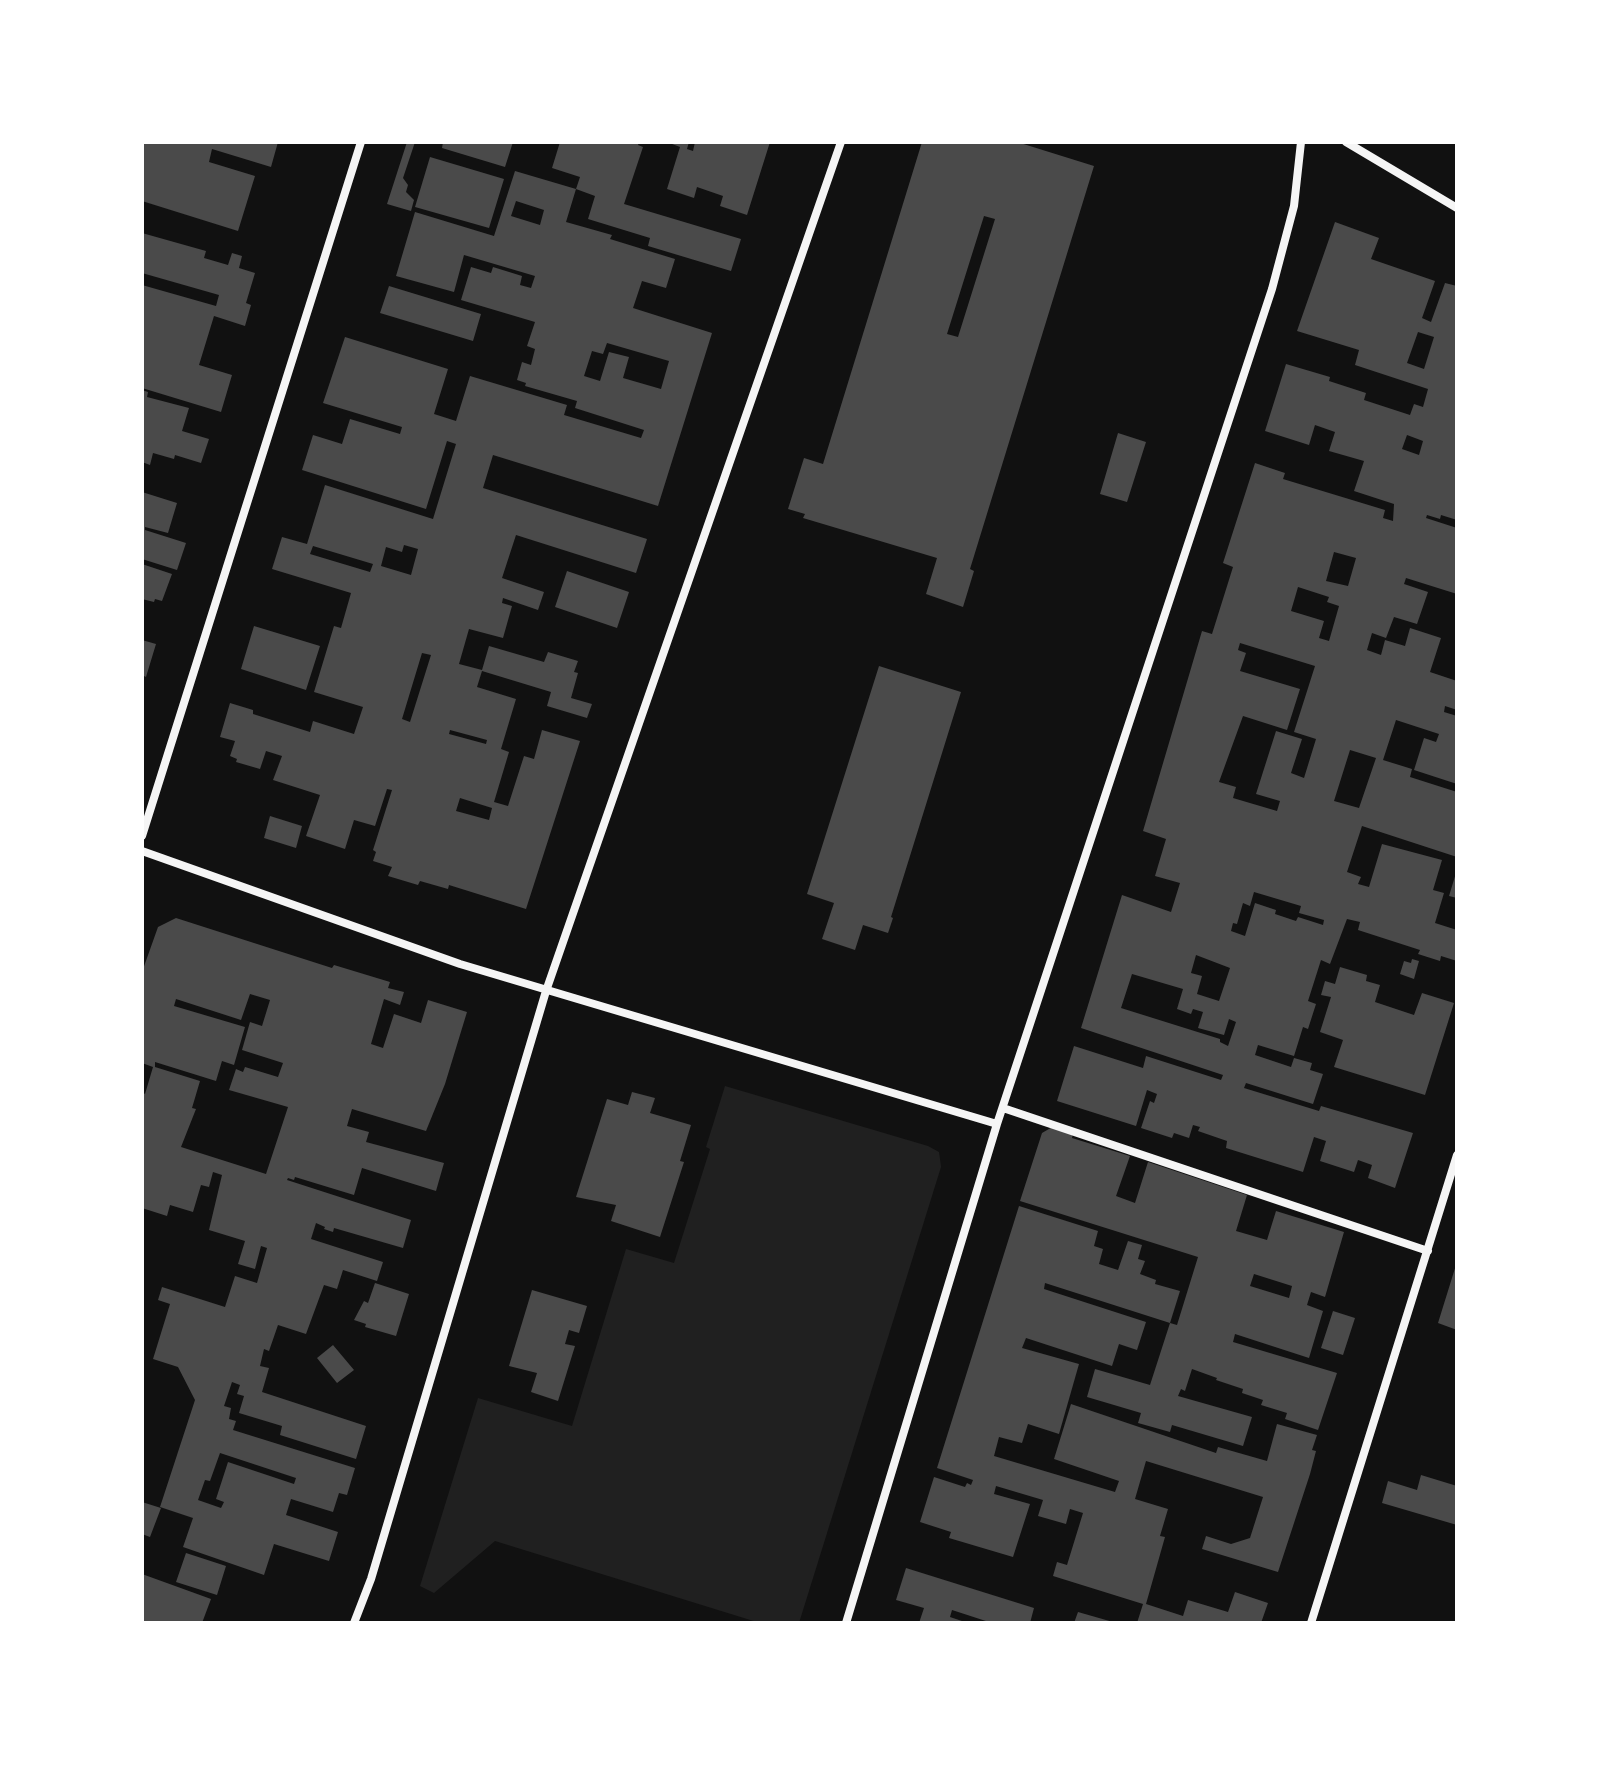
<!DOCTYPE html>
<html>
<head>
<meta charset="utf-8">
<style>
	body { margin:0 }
	#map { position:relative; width:1599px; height:1765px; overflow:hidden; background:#111; font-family:Ubuntu,sans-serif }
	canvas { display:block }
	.frame { position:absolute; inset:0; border:144px solid #fff; pointer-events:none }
</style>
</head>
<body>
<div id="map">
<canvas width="1599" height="1765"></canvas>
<div class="frame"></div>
</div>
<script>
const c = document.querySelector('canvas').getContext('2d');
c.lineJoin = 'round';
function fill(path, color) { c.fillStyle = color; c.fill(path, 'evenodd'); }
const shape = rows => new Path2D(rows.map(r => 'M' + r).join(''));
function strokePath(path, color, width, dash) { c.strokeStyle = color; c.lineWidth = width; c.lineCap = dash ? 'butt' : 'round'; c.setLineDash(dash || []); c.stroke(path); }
const green = shape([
	[725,1086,928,1146,939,1152,940,1159,941,1167,799,1623,760,1623,495,1541,434,1593,420,1586,478,1398,572,1426,626,1249,674,1263,710,1149,706,1147]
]);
const building = shape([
	[142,142,278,142,271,167,212,149,209,162,255,176,238,231,142,201],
	[407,142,415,142,403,178,408,185,406,192,414,200,411,211,387,204],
	[443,142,513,142,505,167,442,148],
	[560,142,639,142,638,145,643,147,624,204,741,239,731,271,648,246,650,238,588,219,595,196,576,189,580,177,552,168],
	[667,142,689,142,687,149,693,151,695,142,770,142,747,215,720,206,723,196,697,187,694,198,667,189,680,147],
	[922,142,1017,142,1094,166,970,569,974,571,963,607,926,594,937,558,803,518,805,514,788,509,804,458,823,464],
	[984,216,995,219,958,337,947,334],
	[430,157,504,179,489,228,415,207],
	[515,171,576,189,566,222,612,235,610,239,675,259,666,288,642,281,633,308,712,333,658,506,493,455,483,488,647,539,636,573,516,535,502,578,544,592,538,610,503,598,502,603,512,606,503,638,469,629,459,664,482,670,489,646,544,662,548,652,578,661,574,672,578,673,571,698,592,704,587,718,547,706,551,692,482,671,477,687,516,699,501,749,509,752,494,802,508,806,524,756,534,759,542,730,580,741,526,909,449,885,448,889,420,881,418,885,388,876,392,867,373,861,376,852,373,850,392,790,387,789,375,826,354,820,345,849,306,836,320,795,273,780,282,756,266,751,260,769,236,762,237,759,230,756,235,741,220,737,230,703,253,710,253,714,310,732,313,721,354,734,363,707,314,692,334,626,341,628,351,593,272,569,282,537,307,544,325,485,433,519,456,444,447,441,426,509,302,470,313,435,342,444,350,419,400,434,402,427,323,403,345,337,448,369,434,414,456,421,470,376,567,405,564,415,641,438,644,430,575,408,577,401,525,386,526,383,517,380,522,362,531,365,535,349,527,346,535,322,461,300,471,267,491,273,493,267,522,276,520,285,531,288,535,276,464,255,454,292,396,276,415,212,494,236],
	[516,201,544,210,540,225,511,216],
	[607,343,669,361,661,389,623,378,629,357,609,352,600,381,584,376,592,351,603,354],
	[404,545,418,549,411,575,381,566,386,547,402,552],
	[313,546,373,564,370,572,310,554],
	[422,653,431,655,410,722,402,719],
	[450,730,476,737,487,740,486,744,449,734],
	[460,798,492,808,489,820,456,811],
	[1335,222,1379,238,1371,259,1435,281,1422,318,1431,322,1445,283,1457,286,1457,520,1441,515,1440,519,1427,515,1426,518,1457,528,1457,594,1406,578,1404,584,1428,592,1417,624,1394,617,1386,638,1372,633,1367,650,1381,655,1385,640,1405,646,1410,628,1441,638,1430,672,1457,681,1457,710,1445,706,1444,712,1457,716,1457,784,1414,770,1424,738,1436,742,1439,734,1396,720,1383,760,1412,769,1410,777,1457,792,1457,857,1362,826,1347,872,1361,877,1358,884,1369,887,1382,844,1442,860,1433,890,1444,893,1435,923,1457,930,1457,961,1441,956,1440,961,1418,954,1420,950,1358,930,1360,922,1347,919,1330,964,1321,960,1308,1001,1316,1004,1308,1029,1303,1027,1294,1056,1258,1045,1255,1055,1291,1067,1294,1058,1312,1063,1310,1070,1323,1074,1313,1104,1246,1083,1244,1088,1319,1111,1321,1106,1413,1133,1395,1188,1368,1178,1372,1165,1358,1160,1354,1172,1320,1161,1326,1141,1314,1137,1303,1172,1226,1148,1227,1141,1198,1131,1200,1127,1193,1125,1189,1138,1174,1133,1172,1138,1141,1128,1150,1101,1154,1103,1157,1094,1147,1090,1136,1126,1057,1101,1074,1046,1143,1068,1146,1056,1221,1080,1223,1075,1081,1028,1122,895,1171,912,1180,883,1155,876,1166,839,1143,831,1202,631,1212,634,1233,567,1223,563,1255,463,1285,473,1283,479,1385,510,1383,518,1393,521,1394,504,1354,491,1364,461,1329,451,1335,432,1315,425,1309,445,1265,431,1286,364,1330,377,1329,381,1366,393,1364,400,1410,415,1414,404,1423,407,1428,389,1355,365,1359,350,1297,331],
	[1418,332,1434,337,1424,369,1407,363],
	[1407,435,1423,441,1419,455,1402,449],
	[1334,552,1356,558,1348,586,1326,581],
	[1298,587,1329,597,1327,602,1339,606,1329,641,1319,638,1324,621,1291,611],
	[1240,643,1315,666,1294,732,1316,739,1304,778,1291,773,1302,739,1276,731,1256,794,1280,801,1277,811,1233,798,1236,787,1219,782,1243,716,1287,730,1300,689,1240,671,1246,653,1238,650],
	[1350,750,1376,758,1359,808,1334,801],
	[1254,892,1301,906,1299,913,1324,920,1323,925,1298,917,1296,921,1275,914,1276,910,1255,903,1245,936,1231,931,1233,923,1237,924,1243,903,1250,906],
	[1196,955,1230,968,1219,1001,1197,994,1202,976,1191,973],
	[1132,974,1183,989,1177,1009,1191,1014,1193,1009,1203,1012,1198,1028,1224,1035,1229,1019,1236,1022,1228,1046,1220,1042,1220,1039,1121,1008],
	[142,233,206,251,204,258,228,265,232,253,242,256,239,268,255,273,246,303,251,305,245,326,214,316,199,365,232,375,221,412,142,388,142,285,216,306,219,295,142,273],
	[389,286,481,314,473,341,380,313],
	[142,390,148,392,147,397,189,408,182,431,209,439,201,463,175,455,174,459,153,453,150,465,142,462],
	[1118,433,1146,442,1127,502,1100,494],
	[142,492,177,503,168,533,145,527,145,530,186,543,177,570,142,559],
	[142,564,172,574,162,601,155,599,154,602,142,599],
	[567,571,629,592,617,628,555,607],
	[254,626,320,646,306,690,241,669],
	[142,640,156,644,146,677,142,675],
	[879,666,961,692,891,917,893,918,888,933,863,925,855,950,822,939,834,903,807,894],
	[270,816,302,826,296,848,264,838],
	[1456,873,1457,873,1457,898,1449,896],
	[176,918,332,968,334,965,390,982,388,988,404,992,400,1005,384,999,371,1044,383,1048,394,1014,421,1023,428,1000,467,1012,445,1084,426,1131,352,1109,347,1126,369,1132,366,1142,444,1163,436,1191,362,1168,354,1195,295,1177,294,1180,288,1178,287,1180,411,1220,403,1248,334,1228,333,1232,324,1229,325,1227,316,1223,311,1239,383,1262,377,1281,343,1270,337,1289,324,1285,306,1334,278,1325,269,1351,264,1349,260,1366,269,1368,262,1392,366,1426,356,1459,280,1435,282,1426,239,1413,244,1396,237,1394,240,1385,232,1382,224,1406,231,1408,229,1419,236,1421,233,1430,355,1468,347,1495,339,1493,333,1512,291,1499,286,1515,338,1532,329,1561,274,1544,264,1575,183,1547,193,1518,160,1507,195,1400,178,1367,153,1359,170,1304,158,1300,162,1287,225,1307,235,1276,257,1283,267,1248,261,1246,255,1269,238,1264,245,1241,209,1230,222,1175,213,1172,209,1187,201,1185,193,1212,170,1205,167,1216,142,1208,142,1092,145,1094,153,1067,142,1063,142,972,158,927],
	[250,994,270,1000,262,1026,250,1022,242,1050,283,1063,278,1077,245,1067,243,1072,236,1069,229,1090,288,1107,266,1174,181,1147,196,1109,192,1108,200,1081,155,1067,155,1062,216,1081,222,1061,234,1065,245,1027,174,1006,176,999,241,1020],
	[220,1453,296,1478,294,1484,228,1462,216,1499,224,1502,221,1508,198,1500,205,1480,210,1481],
	[1412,959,1419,961,1414,979,1400,974,1404,961,1411,963],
	[1340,967,1367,975,1366,981,1380,985,1375,1002,1414,1015,1422,993,1454,1003,1425,1095,1334,1067,1343,1040,1320,1032,1331,997,1321,995,1325,981,1335,984],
	[632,1092,655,1098,650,1113,691,1125,680,1161,684,1162,660,1237,611,1221,616,1205,576,1197,607,1099,628,1105],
	[1054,1126,1073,1133,1072,1138,1130,1156,1116,1196,1135,1203,1148,1162,1247,1195,1236,1231,1267,1240,1276,1211,1344,1232,1325,1297,1311,1292,1307,1305,1323,1311,1309,1358,1235,1334,1233,1342,1337,1373,1318,1430,1285,1419,1287,1413,1261,1405,1263,1400,1242,1393,1243,1389,1216,1380,1217,1378,1192,1369,1185,1391,1181,1389,1178,1396,1252,1417,1243,1446,1172,1425,1170,1432,1138,1423,1141,1413,1087,1397,1095,1369,1150,1385,1170,1323,1045,1283,1044,1289,1146,1322,1137,1350,1119,1344,1112,1366,1026,1338,1022,1348,1079,1364,1059,1434,1028,1424,1022,1443,999,1437,994,1456,1115,1492,1119,1481,1054,1459,1071,1404,1216,1453,1218,1447,1267,1461,1277,1424,1317,1435,1312,1450,1316,1451,1310,1474,1278,1572,1202,1549,1206,1536,1231,1544,1250,1538,1263,1497,1146,1461,1135,1499,1168,1509,1160,1536,1165,1537,1146,1604,1183,1616,1188,1600,1228,1612,1235,1592,1268,1603,1261,1623,1137,1623,1143,1604,1053,1576,1057,1562,1067,1565,1083,1513,1070,1509,1066,1524,1038,1516,1043,1500,996,1486,994,1494,1030,1504,1013,1557,949,1538,951,1532,920,1522,934,1477,965,1487,967,1483,971,1485,973,1480,937,1468,1019,1206,1098,1231,1094,1246,1103,1249,1099,1264,1118,1270,1128,1241,1142,1245,1138,1259,1145,1261,1140,1274,1156,1280,1155,1284,1180,1291,1170,1323,1177,1325,1198,1257,1020,1201,1042,1133],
	[1254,1274,1292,1286,1289,1298,1250,1286],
	[1456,1265,1457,1265,1457,1330,1438,1323],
	[375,1283,409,1294,396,1336,365,1327,366,1324,354,1320,364,1301,368,1303],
	[532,1290,587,1306,579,1333,569,1330,565,1344,575,1346,558,1401,531,1392,537,1373,509,1366],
	[1333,1311,1355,1318,1343,1355,1321,1348],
	[333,1345,354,1370,337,1383,317,1358],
	[1421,1475,1457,1486,1457,1525,1382,1503,1388,1481,1417,1490],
	[142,1502,161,1508,150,1537,142,1534],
	[186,1553,226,1566,217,1595,176,1582],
	[906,1568,1034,1608,1030,1623,992,1623,952,1610,950,1617,968,1623,919,1623,924,1608,896,1600],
	[142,1574,211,1599,202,1623,142,1623],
	[1078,1612,1113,1622,1113,1623,1074,1623]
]);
const minor = shape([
	[1346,142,1457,208],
	[142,836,361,142],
	[142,851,460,964,997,1124],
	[1003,1108,1428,1251],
	[354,1623,371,1579,546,991,841,142],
	[846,1623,997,1124,1272,289,1294,206,1301,142],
	[1311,1623,1457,1155]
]);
fill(green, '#202020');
fill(building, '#4a4a4a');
strokePath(minor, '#f5f5f5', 8);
</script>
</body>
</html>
